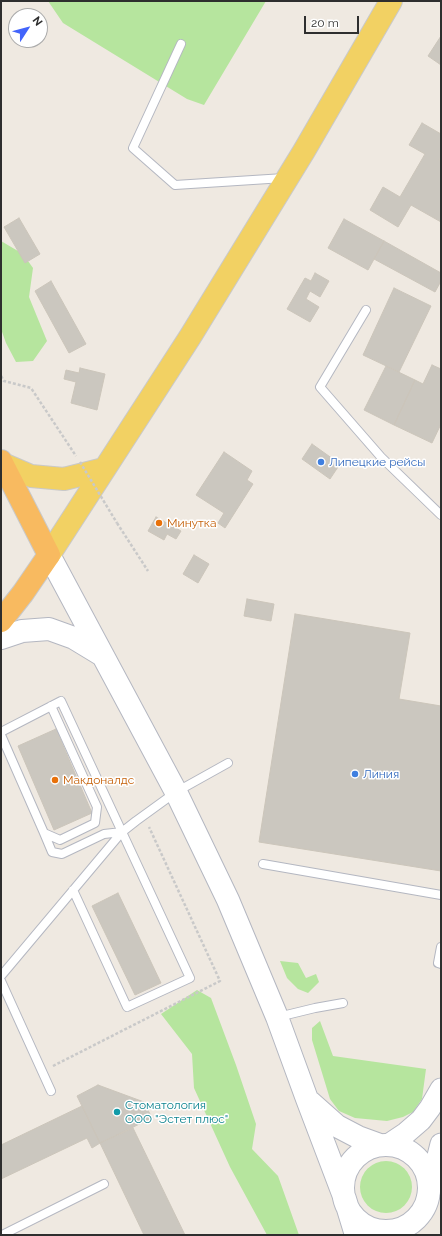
<!DOCTYPE html>
<html>
<head>
<meta charset="utf-8">
<style>
	body { margin:0 }
	#map { position:relative; width:442px; height:1236px; overflow:hidden; background:#efe9e1; font-family:Raleway,sans-serif }
	canvas { display:block }
	.frame { position:absolute; inset:0; border:2px solid #2e2e2e; pointer-events:none }
	.north { position:absolute; left:8px; top:8px; width:40px; height:40px; box-sizing:border-box; background:#fff; border:1px solid #ababab; border-radius:50%; rotate:54deg; font-size:11px; font-weight:700; line-height:16px; text-align:center; color:#2e2e2e }
	.north::after { content:''; display:block; margin:auto; width:14px; height:18px; background:#4264fb; clip-path:polygon(50% 0,100% 100%,50% 72%,0 100%) }
	.scale { position:absolute; left:304px; top:16px; width:55px; height:18px; box-sizing:border-box; border:2px solid #2e2e2e; border-top:0; padding-left:5px; font-size:12px; line-height:14px; white-space:nowrap; color:#2e2e2e; -webkit-text-stroke:3px #fff; paint-order:stroke }
</style>
</head>
<body>
<div id="map">
<canvas width="442" height="1236"></canvas>
<div class="frame"></div>
<div class="north">N</div>
<div class="scale">20 m</div>
</div>
<script>
const c = document.querySelector('canvas').getContext('2d');
c.lineJoin = 'round';
function fill(path, color) { c.fillStyle = color; c.fill(path, 'evenodd'); }
const shape = rows => new Path2D(rows.map(r => 'M' + r).join(''));
function strokePath(path, color, width, dash) { c.strokeStyle = color; c.lineWidth = width; c.lineCap = dash ? 'butt' : 'round'; c.setLineDash(dash || []); c.stroke(path); }
function write(font, color, halo, rows, align = 'center') {
  c.font = font + ' Raleway,sans-serif'; c.lineWidth = 3; c.setLineDash([]); c.textBaseline = 'middle'; c.strokeStyle = halo; c.fillStyle = color; for (const [text, x, y, turn = 0] of rows) {
    c.save(); c.translate(x, y); c.rotate((+turn || 0) * Math.PI / 180); c.textAlign = isNaN(turn) ? turn : align; if (halo) c.strokeText(text, 0, 0); c.fillText(text, 0, 0); c.restore();
  }
}
const green = shape([
	[48,1,266,1,204,105,187,99,63,23],
	[1,241,23,254,33,268,29,297,47,341,33,361,16,362,6,343,1,329],
	[280,961,298,963,306,978,316,974,319,982,308,993,298,989,287,978],
	[197,990,211,998,236,1065,256,1124,252,1149,278,1176,299,1235,267,1235,230,1167,194,1088,192,1054,161,1014],
	[320,1021,333,1056,426,1069,422,1099,413,1112,403,1117,387,1121,355,1118,339,1111,330,1099,312,1040,312,1028],
	'360 1187a26 26 0 1 1 52 0a26 26 0 1 1-52 0Z'
]);
const building = shape([
	[441,36,441,65,428,56,441,36],
	[422,123,441,134,441,157,439,160,441,161,441,222,411,205,398,227,370,210,383,187,400,197,425,154,409,145,422,123],
	[19,218,40,254,25,263,4,227,19,218],
	[344,219,384,241,368,270,328,248,344,219],
	[384,241,441,273,441,281,435,292,374,259,384,241],
	[315,273,329,281,320,297,310,291,306,299,319,307,310,322,287,309,305,278,311,281,315,273],
	[51,281,86,344,69,353,35,291,51,281],
	[394,288,431,306,399,372,363,355,394,288],
	[432,365,441,369,441,424,432,443,394,425,415,380,423,384,432,365],
	[386,366,415,380,394,425,364,410,386,366],
	[80,368,105,374,97,410,71,403,76,382,64,379,66,370,79,373,80,368],
	[312,444,340,464,330,479,302,459,312,444],
	[224,452,252,471,247,480,253,484,225,528,218,523,224,513,196,495,224,452],
	[156,517,181,531,176,539,167,534,164,540,148,531,156,517],
	[194,555,209,564,198,583,183,574,194,555],
	[247,599,274,604,271,621,244,616,247,599],
	[295,614,410,633,399,699,441,706,441,871,259,842,295,614],
	[56,729,92,813,54,830,18,746,56,729],
	[118,893,161,983,135,995,92,906,118,893],
	[98,1085,144,1102,152,1118,100,1143,77,1096,98,1085],
	[82,1106,100,1143,92,1148,87,1138,1,1179,1,1145,82,1106],
	[133,1128,185,1235,144,1235,100,1143,133,1128]
]);
const path = shape([
	[1,376,4,381,31,388,76,456],
	[117,523,148,571],
	[53,1066,220,981,149,827]
]);
const service = shape([
	[181,44,133,148,175,185,284,178],
	[366,310,320,387,381,457,441,515],
	[1,732,61,701,190,978,127,1007,73,890],
	[1,735,44,833,60,840,95,823,97,807,51,706],
	[44,833,52,852,62,854,104,834,122,832],
	[263,864,441,895],
	[441,947,438,963,441,964],
	[1,976,122,832,136,821,176,792,228,763],
	[1,981,51,1091],
	[278,1017,315,1008,343,1003],
	[2,1235,104,1184]
]);
const tertiary = shape([
	[388,1145,406,1133,421,1120,430,1108,441,1089],
	[428,1196,441,1144]
]);
const secondary = shape([
	[49,555,176,792,228,900,277,1017,307,1099,345,1199,356,1235],
	[1,638,22,631,49,629,74,638,102,655],
	[310,1102,337,1126,358,1137,380,1145],
	'343 1188a43 43 0 1 1 86 0a43 43 0 1 1-86 0Z'
]);
const primary = shape([
	[3,464,31,476,64,479,104,469],
	[49,555,190,337,304,151,391,1]
]);
const trunk = shape([
	[1,461,49,555,23,593,1,621]
]);
const pathBridge = shape([
	[80,462,117,523]
]);
const markers = [
	[321,462,4,"#3f7fe0"],
	[159,523,4,"#e8710a"],
	[355,774,4,"#3f7fe0"],
	[55,780,4,"#e8710a"],
	[117,1112,4,"#0f9aa8"]
];
const shopNames = [
	["Липецкие рейсы",329,462],
	["Линия",363,774]
];
const foodNames = [
	["Минутка",167,523],
	["Макдоналдс",63,780]
];
const cultureNames = [
	["Стоматология",125,1105],
	["ООО \"Эстет плюс\"",125,1119]
];
fill(green, '#b6e59e');
fill(building, '#cbc7bf');
strokePath(building, '#cbc5ba', 1);
strokePath(service, '#b4b7c1', 10);
strokePath(tertiary, '#b4b7c1', 23);
strokePath(secondary, '#b4b7c1', 24);
strokePath(primary, '#c9c9c9', 24);
strokePath(trunk, '#c9c9c9', 24);
strokePath(path, '#c9c9c9', 2.5, [3, 2]);
strokePath(service, '#fff', 8);
strokePath(tertiary, '#fff', 21);
strokePath(secondary, '#fff', 22);
strokePath(primary, '#f2d163', 22);
strokePath(trunk, '#f8ba60', 22);
strokePath(pathBridge, '#c9c9c9', 2.5, [3, 2]);
for (const [x, y, r, color] of markers) { const dot = new Path2D(); dot.arc(x, y, r, 0, 2 * Math.PI); c.fillStyle = color; c.fill(dot); strokePath(dot, '#fff', 1.5); }
write('12px', '#366cbe', '#fff', shopNames, 'left');
write('12px', '#c56008', '#fff', foodNames, 'left');
write('12px', '#0d838f', '#fff', cultureNames, 'left');
</script>
</body>
</html>
